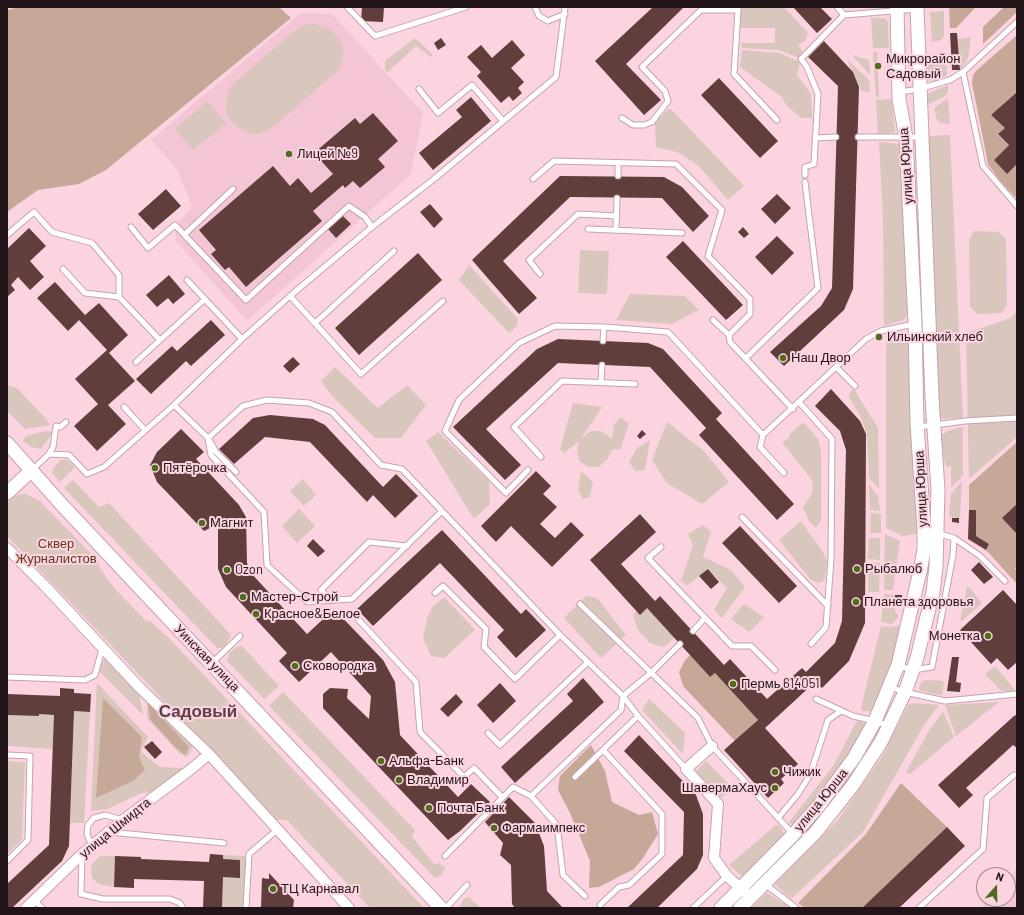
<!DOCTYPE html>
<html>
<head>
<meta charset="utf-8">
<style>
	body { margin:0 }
	#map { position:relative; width:1024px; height:915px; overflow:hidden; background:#fbd4e0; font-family:Barlow,sans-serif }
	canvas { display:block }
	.frame { position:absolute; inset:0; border:8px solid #221519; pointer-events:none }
	.north { position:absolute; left:976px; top:867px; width:40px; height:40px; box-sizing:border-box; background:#fbd4e0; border:1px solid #a48890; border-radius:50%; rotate:20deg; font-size:11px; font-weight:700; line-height:16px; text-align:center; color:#221519 }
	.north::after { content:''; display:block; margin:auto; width:14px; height:18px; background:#516b1c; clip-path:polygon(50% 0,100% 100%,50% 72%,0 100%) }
</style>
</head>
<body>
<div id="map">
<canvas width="1024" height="915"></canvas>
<div class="frame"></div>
<div class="north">N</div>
</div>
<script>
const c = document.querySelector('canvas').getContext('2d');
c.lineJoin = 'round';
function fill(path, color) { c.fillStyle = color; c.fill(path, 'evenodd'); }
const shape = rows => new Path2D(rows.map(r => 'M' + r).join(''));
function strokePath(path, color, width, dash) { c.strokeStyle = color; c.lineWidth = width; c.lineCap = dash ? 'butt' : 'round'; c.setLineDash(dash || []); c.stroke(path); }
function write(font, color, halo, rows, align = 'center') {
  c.font = font + ' Barlow,sans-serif'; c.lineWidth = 4; c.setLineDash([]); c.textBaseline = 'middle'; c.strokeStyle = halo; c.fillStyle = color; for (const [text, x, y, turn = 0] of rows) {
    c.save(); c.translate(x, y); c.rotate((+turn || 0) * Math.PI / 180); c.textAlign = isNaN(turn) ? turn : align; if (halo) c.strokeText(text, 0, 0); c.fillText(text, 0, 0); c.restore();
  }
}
const built = shape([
	[301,13,332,14,423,113,411,174,247,321,176,241,175,228,192,206,177,169,151,140],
	[1017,869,1017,908,985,908,983,905,988,899,1008,899,1008,879]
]);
const green = shape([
	[740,7,784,7,808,33,805,41,798,45,803,53,800,58,778,50,742,48,741,43,775,43,775,28,740,28],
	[944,11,944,36,941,40,932,42,930,12],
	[871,18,885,18,888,22,889,48,873,48],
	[315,24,327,28,335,34,341,43,343,56,340,67,335,73,272,128,265,132,252,134,242,130,232,123,226,112,226,102,229,90,234,83,297,29,304,25],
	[971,37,968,59,960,70,958,39],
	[415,38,433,55,431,57,416,46,388,72,385,70,385,61],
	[742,50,779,53,800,62,797,75,811,94,812,118,801,118,785,104,783,98,740,67],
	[873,52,877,52,879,97,876,97],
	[923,54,946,54,947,75,936,81,924,80],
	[852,55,869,60,870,75],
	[847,59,869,80,870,92,862,91],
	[948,85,948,92,944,97,926,105,926,98,929,93],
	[948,98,950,124,941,123,937,120,934,108],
	[892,99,895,132,878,135,876,100],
	[207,101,226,123,193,150,175,129],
	[670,108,744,186,728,200,698,165,677,152,656,147,655,122],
	[950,135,963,418,943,419,938,414,933,243,925,136],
	[879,142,900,144,908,308,906,317,903,320,884,326,883,217],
	[974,231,998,232,1006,239,1007,304,1002,313,977,314,970,307,969,240],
	[580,250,609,251,607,294,578,293],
	[469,265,518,319,517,326,509,333,459,280],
	[630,294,685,296,699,310,672,324,616,320],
	[1017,311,1017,437,969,479,966,333,1011,318],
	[896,335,908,337,917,534,903,536,886,528,886,338],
	[335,367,378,408,407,385,426,405,401,438,375,438,332,396,321,381],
	[7,385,17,388,48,421,50,425,25,429,7,411],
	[854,389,878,428,879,489,869,478,867,434,860,416,849,397,849,393],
	[573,403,602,407,581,439,591,431,601,431,612,439,614,425,621,417,629,424,620,450,613,449,608,458,599,467,588,467,579,461,577,450,579,441,564,453,560,449],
	[667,422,704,451,729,482,702,504,667,483,652,460],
	[802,423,805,424,818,439,821,451,821,520,816,528,809,521,803,507,810,497,813,489,812,480,782,442,788,439,790,434],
	[963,427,963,475,951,488,951,466,946,467,941,447,940,436,947,431],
	[46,431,53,432,52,434,41,449,31,447,23,441,26,436],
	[438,432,489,481,490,504,474,519,426,441],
	[650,440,645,470,635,471,629,462,637,448],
	[61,460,67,460,75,467,60,482,52,473,53,468],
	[581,471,593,482,590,497,583,499,578,490],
	[303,479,316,495,304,506,290,491],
	[73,480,99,507,109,503,231,635,226,645,221,648,217,648,64,488],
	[962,481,960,518,951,517,949,515,951,494],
	[869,484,878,496,880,511,870,510],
	[25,494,40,501,99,562,99,567,115,589,146,621,150,621,170,639,424,908,370,908,287,820,277,820,9,538,7,536,7,503,14,496],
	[299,509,315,526,297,543,282,526],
	[871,513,881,514,881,533,870,533],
	[801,521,823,552,827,560,825,578,822,582,818,583,811,580,779,540],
	[703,525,711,532,703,557,731,570,745,587,722,618,714,610,727,588,708,569,687,586,681,580,693,546,688,534],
	[885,534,900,541,893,590,884,590],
	[869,538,880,538,880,560,868,559],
	[869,563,880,563,879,592,868,592],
	[967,587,970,588,982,603,962,621,960,620],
	[884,594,895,595,895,598,902,599,901,605,895,607,895,612,899,616,892,624,881,622],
	[586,596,597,598,626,635,601,658,564,618],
	[444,597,475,630,444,658,431,656,423,638,427,618,432,607],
	[744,604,764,617,749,632,731,619],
	[647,608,674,638,664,647,650,643,638,630,633,616,636,611],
	[900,625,895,655,876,707,872,711,863,711,861,710,862,704,881,626,891,627],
	[242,646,279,686,264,699,227,661,229,653,237,647],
	[105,656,139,692,143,715,99,671],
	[995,666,1016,691,1008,692,1000,690,985,674],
	[925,680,944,681,942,695,933,694,919,690,920,684],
	[97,683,148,737,141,751,148,758,160,767,184,768,153,792,142,793,107,809,91,811],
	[283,692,415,830,412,837,435,865,439,863,445,868,442,875,436,878,432,875,269,706],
	[649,699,685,733,683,754,642,710],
	[147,700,193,746,190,753,186,757,179,753,147,718],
	[999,702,956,736,945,705],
	[912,703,939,705,924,725,863,832,791,899,775,884,838,820,883,755,908,705],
	[74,711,90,712,84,823,70,823],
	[943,711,954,737,910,774,906,772,928,732],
	[39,714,54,715,53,749,7,746,7,715,39,716],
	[861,721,867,725,846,763,795,824,791,824,789,822,834,765,856,722],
	[7,761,25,762,22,839,7,854],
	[706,761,729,784,727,794,720,798,696,771],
	[776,825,780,826,785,835,747,874,742,876,729,865],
	[223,855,245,856,245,908,222,908,223,877,240,877,240,860,223,859],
	[100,856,115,856,114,887,99,884,92,878,91,865],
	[767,893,788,906,785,908,751,908],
	[469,897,481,908,463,908,460,906,464,898]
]);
const forest = shape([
	[20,7,279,7,291,18,106,170,79,184,38,190,7,212,7,10],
	[949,7,976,7,956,28,950,28],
	[1004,7,1017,7,1017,12,983,44,983,27],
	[1017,35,1017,92,991,115,1005,128,998,135,1009,145,994,160,1007,173,1017,164,1017,199,1001,182,988,164,972,83,973,75,977,70],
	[1017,442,1017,567,1015,569,1017,571,1017,584,986,550,989,544,976,536,976,510,969,510,969,485],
	[690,655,710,677,715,673,758,720,735,741,683,686,679,672,685,660],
	[103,698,142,737,139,757,145,770,133,781,96,798],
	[148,703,189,747,185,755,175,747,150,719],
	[591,745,605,771,612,802,639,815,652,812,658,834,643,858,634,869,599,887,589,888,590,861,570,813,558,790,560,776],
	[901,783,947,827,862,908,805,908,798,903,866,834]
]);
const building = shape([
	[362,7,384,7,383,22,361,21],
	[653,7,684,7,626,64,661,100,644,115,595,61],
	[793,7,820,7,832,19,817,33],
	[950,33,957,33,960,70,952,70],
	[441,38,446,45,438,50,434,43],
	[512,40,525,55,511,68,524,82,518,88,522,93,513,101,509,96,501,103,477,76,481,72,467,57,481,45,492,58],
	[824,41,853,72,859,87,853,289,844,310,784,366,770,352,821,306,832,288,838,86,808,57],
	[719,78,778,141,760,158,701,95],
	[1017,92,1017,164,1007,174,994,160,1009,145,998,134,1005,128,991,115],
	[471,97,491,121,433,170,419,153,462,117,456,110],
	[373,113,398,141,378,159,385,167,360,188,353,181,345,188,343,185,313,211,322,221,246,287,229,267,225,270,211,254,216,250,199,230,273,166,290,186,298,178,311,193,333,174,314,153,355,118,360,124],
	[560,176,664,177,682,187,709,216,693,232,662,198,570,197,503,261,537,298,519,314,472,260],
	[166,189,181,206,153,230,138,214],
	[777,194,791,208,775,224,761,209],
	[430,204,443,219,434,228,420,212],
	[343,216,351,224,336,238,328,229],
	[743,227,749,234,744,238,738,232],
	[29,228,46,246,30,261,44,277,30,290,18,277,11,285,15,290,7,297,7,249],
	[777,236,794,253,772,275,755,257],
	[683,241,743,305,726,320,666,257],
	[418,253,442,280,359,355,335,328],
	[169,275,185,294,173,304,168,298,157,307,146,295],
	[55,282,85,315,99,303,128,335,109,353,135,381,108,405,126,424,97,451,74,426,98,404,75,379,107,350,79,320,68,331,37,298],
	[211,320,225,335,191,366,186,361,151,394,136,379,172,346,177,351],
	[558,339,648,343,663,349,722,413,716,419,794,504,777,520,699,435,706,428,650,367,558,363,486,429,521,465,505,480,453,427,537,349],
	[293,357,300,364,290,373,283,366],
	[831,389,860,421,866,434,865,623,849,661,822,688,815,682,765,728,798,764,781,779,784,783,768,798,724,750,758,720,715,673,710,677,647,608,640,615,590,560,640,514,656,532,621,564,655,601,660,596,724,665,730,659,767,699,802,668,806,672,835,643,842,621,846,450,840,431,815,406],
	[270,415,313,419,325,425,383,487,396,474,418,496,395,518,373,495,367,502,310,442,265,437,234,464,219,449,253,418],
	[181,429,204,452,196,459,239,505,246,517,247,563,251,573,307,634,334,609,383,660,395,682,400,735,458,797,471,784,490,802,460,831,448,840,323,708,323,694,330,688,348,689,347,698,369,719,371,696,331,652,299,682,279,661,287,653,226,587,218,569,218,524,204,531,157,482,150,465,157,452],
	[642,430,646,434,640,439,637,436],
	[536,471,551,486,543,494,557,507,540,524,555,538,571,522,584,535,552,567,511,526,496,542,481,526],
	[1017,504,1017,534,1002,518],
	[969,510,976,510,976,536,989,544,986,550,968,539],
	[952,518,959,518,959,523,952,522],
	[740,526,797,586,779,603,722,543],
	[442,530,521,614,526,609,546,630,516,658,497,637,504,630,440,563,373,626,357,609],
	[313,539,325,551,318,557,307,546],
	[979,562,993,577,984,584,971,570],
	[708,569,719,582,711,589,699,576],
	[1003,590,1017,605,1017,662,1008,670,997,658,991,664,960,630],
	[895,595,902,595,902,599,895,598],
	[952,657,959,657,956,682,961,683,960,692,947,691],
	[583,678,604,702,515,783,501,767,573,701,567,694],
	[500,683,516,701,493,723,477,705],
	[60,688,74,689,74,693,91,694,90,712,74,711,69,846,62,861,12,908,7,908,7,884,49,845,54,715,39,714,39,716,7,715,7,694,60,696],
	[456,694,463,702,448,717,440,709],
	[1015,715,1017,717,1017,748,1013,745,966,788,973,795,959,808,938,785],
	[639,735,696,795,703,814,703,855,697,869,657,908,627,908,683,855,684,812,624,751],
	[152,741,162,752,155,759,144,747],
	[509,797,535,823,544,846,547,891,563,908,515,908,512,904,511,865,500,855,503,843,485,822],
	[947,827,965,846,899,908,862,908],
	[210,854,223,855,223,859,240,860,240,878,223,877,222,908,203,908,204,881,134,879,134,888,114,887,115,856,141,857,141,859,209,862],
	[269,873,294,900,293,908,261,908,262,878,269,879]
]);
const lane = shape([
	[347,7,375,36,466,7],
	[535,7,539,16,548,21,565,14],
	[837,7,844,15],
	[738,10,734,74,777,120],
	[963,72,983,166,1017,206],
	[419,89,438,113,472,85,503,121],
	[900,92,919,89,950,80,963,72,1017,22],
	[622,118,633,125,644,125,652,122,668,101,665,91,642,67,701,10,738,10,738,7],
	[858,137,921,137],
	[815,138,836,137],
	[805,175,805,167,814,164,818,94,807,67,801,59,844,15,917,9],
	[618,176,618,163],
	[533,179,554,161,676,164,722,210,708,256,750,299,750,314,729,335],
	[131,227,148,248,175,225,246,300,349,206,365,217,372,227],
	[588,229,682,233],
	[616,229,617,198],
	[185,234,233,189],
	[7,235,34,212,52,232,92,243,119,275,119,297,160,340],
	[63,269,85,293,119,297],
	[540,274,529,260,578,214,617,216],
	[187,280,242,339],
	[290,296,361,374,443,301],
	[713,320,729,335,730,342,793,409],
	[315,323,394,251],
	[603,341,604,327],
	[746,358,818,288,805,182],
	[136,362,205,299],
	[837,368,855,386],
	[601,382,602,365],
	[799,402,832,439,831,559,826,627,811,644],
	[174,405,208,438,216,452,236,472],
	[124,407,145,430],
	[918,427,965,421,1017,418],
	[763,435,866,339,881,331,914,324],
	[208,438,243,406,267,400,309,403,332,412,381,465,402,469,560,635,623,696,638,716,686,769],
	[208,438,211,455,264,512,267,565,307,602,352,599,442,511],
	[49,454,53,447,56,426,60,427,66,422],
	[541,457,514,427,562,381,635,384],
	[528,470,506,493,445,431,459,400,519,343,555,326,604,327,668,332,763,435,760,447,784,473],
	[31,471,49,454,69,455,87,474,104,467,174,405,242,339,290,296,372,227,434,179,556,77,565,7],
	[742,517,828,606],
	[937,533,954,538,980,556,1005,581],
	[661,547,648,558,732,646,751,646,775,670],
	[435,593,443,586,486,629,484,647,515,679,560,635],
	[330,600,321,590,369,542,407,546],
	[580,604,698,718,712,746,793,834],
	[356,617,416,682,420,732,464,777,474,768,502,797],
	[693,631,705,618],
	[212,663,240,636],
	[899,666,913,670,932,667,953,555,954,538],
	[7,677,85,680,95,675,102,649],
	[890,687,905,692,945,701,1017,694],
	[816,699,853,716,875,721,889,726],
	[488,733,500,745,588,662],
	[7,755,30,756,28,840,7,861],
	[575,777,638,716],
	[531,796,557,825,563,875,585,896],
	[778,818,798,794,810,775,828,720,841,711],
	[109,832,224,843],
	[92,845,87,835,88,825,94,818,105,815,123,820],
	[82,855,81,894,103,899,170,899,180,903,183,908],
	[445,856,513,787,531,796,621,710,623,696,652,672,680,644],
	[765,884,796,908],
	[34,900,42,908],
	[600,905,619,887,629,885,662,854,662,814,603,750],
	[246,908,249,854,277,830],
	[446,908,467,885],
	[693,908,727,876],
	[919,908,983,849,987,798,1014,775]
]);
const street = shape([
	[7,548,45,586,140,688,209,754,349,908],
	[712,746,686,769,718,804,714,858,727,876,745,892],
	[26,908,82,854,123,820,190,770,209,754]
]);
const secondary = shape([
	[7,443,62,505,441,908],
	[7,493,31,471],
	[721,908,793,835,820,804,854,758,875,721,898,665,921,567,924,549,924,528,917,424,915,323,906,138,899,99,897,7],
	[740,908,815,833,853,785,881,742,905,692,917,658,933,592,936,567,938,490,932,398,917,7]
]);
const markers = [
	[878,66,4,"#516b1c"],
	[289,154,4,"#516b1c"],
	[879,337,4,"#516b1c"],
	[783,358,4,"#516b1c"],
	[155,468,4,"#516b1c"],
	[202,523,4,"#516b1c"],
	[857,569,4,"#516b1c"],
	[227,570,4,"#516b1c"],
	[243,597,4,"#516b1c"],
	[856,602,4,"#516b1c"],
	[256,614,4,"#516b1c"],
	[988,636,4,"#516b1c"],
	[295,666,4,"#516b1c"],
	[733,684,4,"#516b1c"],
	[381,761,4,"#516b1c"],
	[775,772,4,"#516b1c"],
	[399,780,4,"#516b1c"],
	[775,788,4,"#516b1c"],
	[429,808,4,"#516b1c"],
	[494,828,4,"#516b1c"],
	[273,889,4,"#516b1c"]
];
const poiNames = [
	["Микрорайон",886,59],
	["Садовый",886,74],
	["Лицей №9",297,154],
	["Ильинский хлеб",887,337],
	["Наш Двор",791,358],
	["Пятёрочка",163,468],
	["Магнит",210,523],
	["Рыбалюб",865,569],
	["Ozon",235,570],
	["Мастер-Строй",251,597],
	["Планета здоровья",864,602],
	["Красное&Белое",264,614],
	["Монетка",980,636,"right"],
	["Сковородка",303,666],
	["Пермь 614051",741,684],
	["Альфа-Банк",389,761],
	["Чижик",783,772],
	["Владимир",407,780],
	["ШавермаХаус",767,788,"right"],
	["Почта Банк",437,808],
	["Фармаимпекс",502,828],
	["ТЦ Карнавал",281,889]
];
const streetNames = [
	["улица Юрша",906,166,-94],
	["улица Юрша",921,489,-93],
	["Уинская улица",207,658,46],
	["улица Юрша",821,800,-51],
	["улица Шмидта",115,828,-39]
];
const parkNames = [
	["Сквер",56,544],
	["Журналистов",56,559]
];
const districtNames = [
	["Садовый",198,711]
];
fill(built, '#f4c5d4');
fill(green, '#d9c6bc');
fill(forest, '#c6a898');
fill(building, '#5f3e3c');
strokePath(lane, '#c8a2ae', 7);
strokePath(street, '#c8a2ae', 12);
strokePath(secondary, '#c8a2ae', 15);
strokePath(lane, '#fff', 5);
strokePath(street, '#fff', 10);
strokePath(secondary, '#fff', 13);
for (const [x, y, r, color] of markers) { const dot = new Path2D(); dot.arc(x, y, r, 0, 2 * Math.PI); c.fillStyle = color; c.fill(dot); strokePath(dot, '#fbd4e0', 1.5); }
write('13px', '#221519', '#fbd4e0', poiNames, 'left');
write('13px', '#221519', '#fbd4e0', streetNames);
write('13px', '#63381f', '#fbd4e0', parkNames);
write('bold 17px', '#5e3f49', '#fbd4e0', districtNames);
</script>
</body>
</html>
